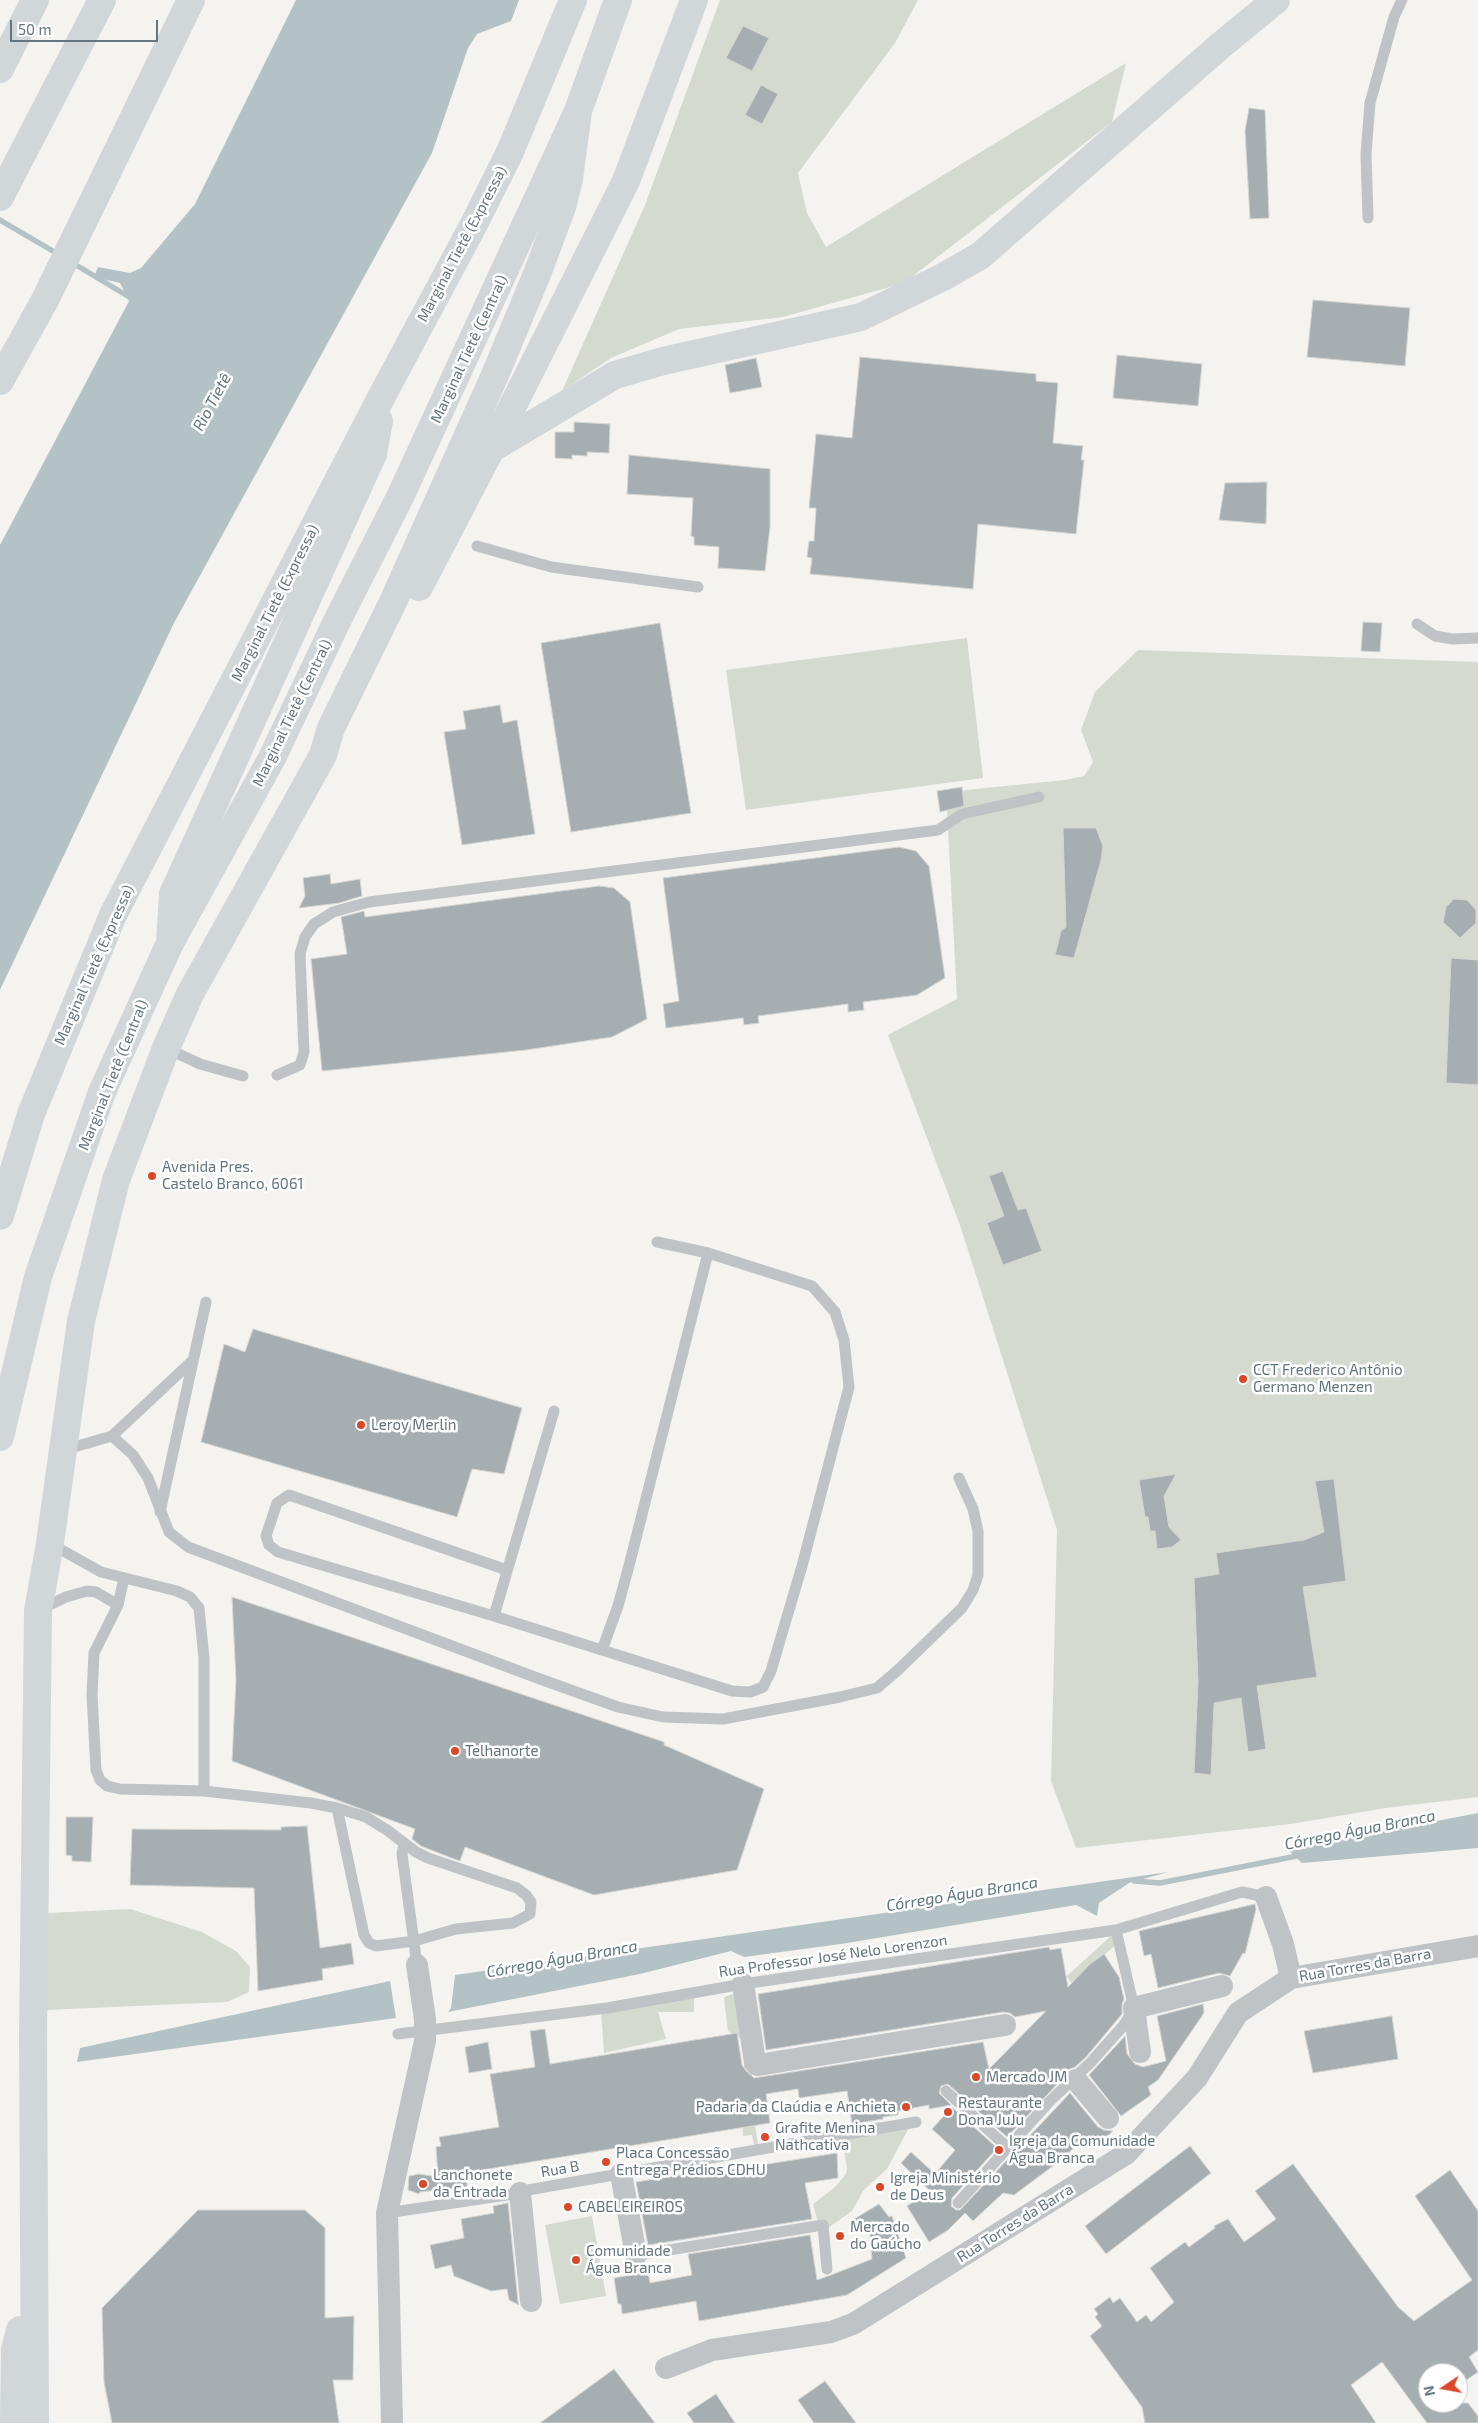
<!DOCTYPE html>
<html>
<head>
<meta charset="utf-8">
<style>
	body { margin:0 }
	#map { position:relative; width:1478px; height:2423px; overflow:hidden; background:#f4f3f0; font-family:"Exo 2",sans-serif }
	canvas { display:block }
	.north { position:absolute; left:1418px; top:2363px; width:50px; height:50px; box-sizing:border-box; background:#fff; border:1px solid #c1c8cc; border-radius:50%; rotate:258deg; font-size:14px; font-weight:700; line-height:20px; text-align:center; color:#64757f }
	.north::after { content:''; display:block; margin:auto; width:18px; height:22px; background:#db4728; clip-path:polygon(50% 0,100% 100%,50% 72%,0 100%) }
	.scale { position:absolute; left:10px; top:20px; width:148px; height:22px; box-sizing:border-box; border:2px solid #64757f; border-top:0; padding-left:6px; font-size:15px; line-height:18px; white-space:nowrap; color:#64757f; -webkit-text-stroke:4px #fff; paint-order:stroke }
</style>
</head>
<body>
<div id="map">
<canvas width="1478" height="2423"></canvas>
<div class="north">N</div>
<div class="scale">50 m</div>
</div>
<script>
const c = document.querySelector('canvas').getContext('2d');
c.lineJoin = 'round';
function fill(path, color) { c.fillStyle = color; c.fill(path, 'evenodd'); }
const shape = rows => new Path2D(rows.map(r => 'M' + r).join(''));
function strokePath(path, color, width, dash) { c.strokeStyle = color; c.lineWidth = width; c.lineCap = dash ? 'butt' : 'round'; c.setLineDash(dash || []); c.stroke(path); }
function write(font, color, halo, rows, align = 'center') {
  c.font = font + ' "Exo 2",sans-serif'; c.lineWidth = 5; c.setLineDash([]); c.textBaseline = 'middle'; c.strokeStyle = halo; c.fillStyle = color; for (const [text, x, y, turn = 0] of rows) {
    c.save(); c.translate(x, y); c.rotate((+turn || 0) * Math.PI / 180); c.textAlign = isNaN(turn) ? turn : align; if (halo) c.strokeText(text, 0, 0); c.fillText(text, 0, 0); c.restore();
  }
}
const green = shape([
	[720,0,918,0,895,43,798,173,807,213,826,247,1126,63,1112,122,904,283,783,317,679,329,611,358,562,391,645,205],
	[967,638,983,778,746,810,726,670],
	[1138,650,1478,662,1478,1797,1386,1808,1291,1824,1076,1848,1051,1781,1057,1530,961,1228,888,1035,957,999,946,792,1065,780,1084,776,1093,762,1081,730,1095,692],
	[130,1909,202,1932,236,1951,250,1967,249,1992,227,2002,46,2010,48,1913],
	[1112,1935,1117,1944,1071,1983,1067,1976],
	[736,1993,756,2067,748,2083,759,2150,755,2150,752,2135,743,2136,741,2073,746,2062,742,2040,728,2031,725,2008,724,1997],
	[694,1996,694,2012,658,2012,666,2039,604,2053,601,2010],
	[913,2120,887,2169,863,2191,852,2211,828,2228,819,2227,813,2204,835,2187,846,2174,847,2168,840,2128,881,2122],
	[592,2216,606,2296,560,2304,545,2225]
]);
const water = shape([
	[296,0,519,0,511,21,477,34,468,48,432,153,174,623,0,990,0,545,129,301,120,283,94,277,98,267,130,273,141,268,195,204],
	[1478,1813,1478,1848,1302,1863,1288,1850],
	[1168,1872,1129,1883,1099,1903,1097,1916,1076,1905,841,1944,744,1957,731,1951,640,1974,448,2012,451,2008,455,1975],
	[390,1981,396,2018,77,2062,80,2048]
]);
const stream = shape([
	[0,220,58,254],
	[71,262,131,298],
	[1134,1881,1160,1883,1302,1855]
]);
const building = shape([
	[743,26,769,38,752,71,726,58,743,26],
	[761,85,778,94,762,124,745,115,761,85],
	[1249,108,1265,110,1269,218,1250,219,1245,131,1249,108],
	[1313,300,1410,308,1405,366,1307,357,1313,300],
	[1117,355,1202,364,1198,406,1113,398,1117,355],
	[860,357,1036,374,1036,381,1058,383,1053,443,1083,446,1081,460,1084,460,1076,534,978,524,973,589,810,574,812,558,807,557,809,541,814,541,816,508,809,508,816,434,852,438,860,357],
	[756,358,762,387,730,393,725,365,756,358],
	[574,422,610,424,609,453,587,452,587,456,572,455,572,459,555,458,555,432,574,432,574,422],
	[629,455,770,469,770,527,765,571,718,568,719,547,694,545,694,537,691,536,693,498,627,494,629,455],
	[1267,482,1266,524,1219,520,1225,483,1267,482],
	[1363,622,1382,623,1380,652,1361,651,1363,622],
	[660,623,691,813,571,832,541,643,660,623],
	[500,705,503,723,517,720,535,834,462,845,444,732,466,729,463,711,500,705],
	[962,787,964,806,940,812,937,791,962,787],
	[1063,828,1096,828,1103,846,1101,860,1074,958,1055,955,1061,931,1066,927,1063,828],
	[899,847,916,851,929,866,945,978,917,995,863,1002,864,1010,848,1012,848,1004,758,1016,759,1023,744,1025,743,1018,666,1028,663,1004,679,1001,663,878,899,847],
	[330,874,331,884,360,879,362,896,339,903,299,908,305,896,303,878,330,874],
	[599,886,614,888,630,902,647,1019,612,1037,526,1050,322,1071,311,959,347,954,341,917,364,911,365,917,599,886],
	[1454,899,1467,900,1476,910,1476,923,1460,938,1443,922,1446,907,1454,899],
	[1451,958,1478,960,1478,1085,1446,1083,1451,958],
	[1003,1171,1018,1210,1026,1208,1042,1251,1003,1265,987,1223,1004,1216,989,1176,1003,1171],
	[253,1329,522,1408,504,1474,472,1469,457,1517,201,1442,224,1344,245,1352,253,1329],
	[1176,1474,1164,1496,1169,1527,1181,1540,1172,1547,1157,1549,1155,1531,1150,1531,1148,1517,1145,1517,1139,1480,1176,1474],
	[1334,1479,1346,1581,1303,1587,1317,1677,1257,1686,1266,1749,1248,1752,1241,1698,1214,1703,1211,1775,1194,1773,1198,1682,1194,1578,1219,1574,1216,1553,1304,1540,1324,1532,1315,1481,1334,1479],
	[232,1597,664,1742,664,1745,764,1789,737,1870,594,1895,465,1847,460,1861,454,1859,421,1846,412,1839,415,1829,232,1761,236,1680,232,1597],
	[66,1817,93,1817,91,1862,72,1861,72,1856,66,1855,66,1817],
	[307,1826,320,1948,351,1943,354,1964,322,1969,323,1980,258,1991,254,1888,130,1885,132,1829,281,1830,281,1827,307,1826],
	[1255,1904,1256,1909,1245,1954,1243,1953,1230,1976,1219,1973,1158,1988,1151,1954,1144,1956,1139,1931,1255,1904],
	[1049,1947,1050,1950,1061,1948,1068,1987,1089,1965,1104,1954,1119,1977,1124,1999,1122,2004,1122,2014,1086,2057,1075,2067,1067,2070,1063,2078,1007,2137,948,2084,941,2086,939,2093,951,2105,929,2109,929,2105,898,2111,898,2115,883,2117,883,2119,852,2124,847,2091,799,2098,798,2089,766,2094,770,2123,439,2177,467,2181,467,2187,420,2192,419,2194,408,2190,409,2176,419,2174,438,2177,436,2147,441,2146,439,2137,499,2127,490,2074,535,2067,530,2031,545,2029,550,2064,737,2033,742,2065,746,2071,754,2078,983,2042,989,2069,1046,2011,1015,2017,1010,2013,1003,2012,766,2050,758,1994,1049,1947],
	[1203,2004,1204,2012,1202,2016,1158,2080,1148,2087,1151,2095,1121,2116,1089,2075,1125,2036,1127,2054,1135,2064,1143,2067,1166,2061,1157,2016,1203,2004],
	[1392,2016,1398,2059,1313,2073,1304,2031,1392,2016],
	[488,2042,492,2069,469,2073,465,2047,488,2042],
	[1070,2093,1098,2127,1104,2130,1113,2131,1093,2149,1084,2139,1082,2140,1061,2160,1014,2195,1003,2193,973,2221,965,2213,948,2230,929,2242,907,2206,930,2191,901,2163,911,2152,935,2174,955,2150,932,2129,952,2107,997,2148,952,2198,951,2206,956,2210,960,2210,1070,2093],
	[1190,2146,1211,2173,1106,2254,1085,2226,1190,2146],
	[837,2153,838,2178,805,2183,812,2219,648,2245,636,2182,711,2170,711,2173,837,2153],
	[1293,2164,1398,2307,1414,2321,1472,2280,1415,2196,1450,2170,1478,2211,1478,2350,1469,2357,1478,2372,1458,2386,1458,2373,1428,2373,1428,2403,1468,2403,1478,2416,1478,2423,1427,2423,1382,2362,1351,2385,1376,2423,1145,2423,1142,2407,1090,2336,1102,2326,1095,2317,1098,2314,1094,2309,1110,2297,1113,2303,1120,2298,1137,2322,1146,2315,1151,2322,1174,2302,1150,2268,1185,2242,1189,2247,1215,2228,1214,2226,1228,2219,1244,2242,1276,2219,1255,2191,1293,2164],
	[508,2203,518,2302,519,2305,509,2300,507,2289,491,2291,454,2276,451,2265,435,2269,430,2245,464,2238,461,2219,494,2213,493,2206,508,2203],
	[879,2204,889,2217,892,2216,906,2258,847,2295,699,2321,696,2301,622,2314,621,2304,618,2304,614,2278,648,2272,650,2283,692,2275,688,2254,810,2235,817,2280,831,2275,872,2259,870,2235,851,2221,879,2204],
	[198,2210,305,2210,325,2228,325,2318,354,2316,353,2380,333,2380,339,2423,112,2423,104,2382,102,2308,198,2210],
	[614,2369,655,2423,540,2423,614,2369],
	[825,2381,856,2423,814,2423,798,2400,825,2381],
	[716,2394,735,2423,694,2423,687,2413,716,2394]
]);
const service = shape([
	[1368,218,1366,154,1370,103,1394,17,1402,0],
	[477,546,551,567,698,587],
	[1417,624,1435,636,1453,639,1478,638],
	[166,1048,200,1064,243,1076],
	[277,1075,300,1065,304,1052,300,954,305,937,314,924,333,912,369,902,938,830,962,814,1039,797],
	[112,1436,133,1455,148,1478,169,1532,188,1547,540,1679,618,1707,663,1717,723,1719,840,1697,877,1688,898,1670,962,1608,973,1590,978,1575,978,1531,973,1509,959,1478],
	[64,1450,112,1436,191,1362],
	[160,1512,206,1302],
	[51,1544,101,1572,177,1591,190,1597,199,1608,204,1658,204,1791],
	[507,1570,289,1495,277,1503,266,1536,269,1545,278,1552,494,1616,732,1691,750,1692,763,1687,771,1671,802,1566,849,1387,844,1340,835,1312,812,1286,708,1253,657,1242],
	[124,1578,118,1605,94,1653,92,1695,96,1770,100,1780,107,1786,120,1789,204,1791,311,1803,337,1808,366,1817,387,1830,416,1852,428,1858,517,1888,526,1895,531,1902,530,1914,513,1923,456,1929,414,1941,376,1946,369,1943,364,1935,337,1808],
	[39,1610,66,1597,87,1591,96,1592,118,1605],
	[494,1616,554,1411],
	[602,1650,618,1606,630,1562,708,1253],
	[404,1844,402,1854,417,1965],
	[398,2034,607,2008,743,1984,1116,1930,1242,1892,1266,1897],
	[946,2091,1008,2148],
	[958,2203,1049,2102,1091,2062,1124,2025,1134,2008,1116,1930],
	[387,2213,520,2193,528,2190,916,2122],
	[632,2256,823,2225,827,2269]
]);
const minor = shape([
	[1266,1897,1283,1944,1291,1978],
	[743,1984,755,2062,758,2065,1005,2025],
	[1140,2052,1134,2008,1222,1986],
	[1076,2080,1108,2118],
	[621,2174,636,2255],
	[520,2193,531,2301],
	[666,2368,712,2350,831,2332,853,2324,1126,2154,1197,2078,1238,2013,1291,1978,1478,1946],
	[392,2423,387,2213,425,2041,425,2019,417,1965]
]);
const trunk = shape([
	[0,69,35,0],
	[0,197,102,0],
	[491,449,615,375,663,361,861,317,943,277,980,256,1220,46,1276,0],
	[419,587,491,449,626,181,694,0],
	[0,1437,38,1277,102,1092,170,943,272,758,338,619,400,497,578,111,618,0],
	[14,2423,15,2349,20,2330],
	[35,2423,33,2037,38,1611,50,1543,81,1321,116,1180,166,1048,190,994,323,755,331,728,392,604,495,375,537,274,562,207,569,179,578,111]
]);
const motorway = shape([
	[0,381,45,300,191,0],
	[170,943,173,894,373,454,379,421],
	[0,1216,31,1114,113,915,384,392,473,226,510,152,573,0]
]);
const markers = [
	[152,1176,5,"#db4728"],
	[1243,1379,5,"#db4728"],
	[361,1425,5,"#db4728"],
	[455,1751,5,"#db4728"],
	[976,2077,5,"#db4728"],
	[906,2107,5,"#db4728"],
	[948,2112,5,"#db4728"],
	[765,2137,5,"#db4728"],
	[999,2150,5,"#db4728"],
	[606,2162,5,"#db4728"],
	[423,2184,5,"#db4728"],
	[880,2187,5,"#db4728"],
	[568,2207,5,"#db4728"],
	[840,2236,5,"#db4728"],
	[576,2260,5,"#db4728"]
];
const streetNames = [
	["Marginal Tietê (Expressa)",462,244,-62],
	["Marginal Tietê (Central)",469,349,-65],
	["Marginal Tietê (Expressa)",275,603,-63],
	["Marginal Tietê (Central)",292,713,-64],
	["Marginal Tietê (Expressa)",94,965,-66],
	["Marginal Tietê (Central)",113,1075,-68],
	["Rua Professor José Nelo Lorenzon",833,1956,-8],
	["Rua Torres da Barra",1365,1965,-10],
	["Rua B",560,2169,-10],
	["Rua Torres da Barra",1015,2223,-32]
];
const poiNames = [
	["Avenida Pres.",162,1167],
	["Castelo Branco, 6061",162,1184],
	["CCT Frederico Antônio",1253,1370],
	["Germano Menzen",1253,1387],
	["Leroy Merlin",371,1425],
	["Telhanorte",465,1751],
	["Mercado JM",986,2077],
	["Restaurante",958,2103],
	["Dona JuJu",958,2120],
	["Padaria da Claúdia e Anchieta",896,2107,"right"],
	["Grafite Menina",775,2128],
	["Nathcativa",775,2145],
	["Igreja da Comunidade",1009,2141],
	["Água Branca",1009,2158],
	["Placa Concessão",616,2153],
	["Entrega Prédios CDHU",616,2170],
	["Lanchonete",433,2175],
	["da Entrada",433,2192],
	["Igreja Ministério",890,2178],
	["de Deus",890,2195],
	["CABELEIREIROS",578,2207],
	["Mercado",850,2227],
	["do Gaúcho",850,2244],
	["Comunidade",586,2251],
	["Água Branca",586,2268]
];
const waterNames = [
	["Rio Tietê",212,402,-62],
	["Córrego Água Branca",1360,1830,-11],
	["Córrego Água Branca",962,1894,-9],
	["Córrego Água Branca",562,1959,-10]
];
fill(green, '#d5dad1');
fill(water, '#b5c2c5');
strokePath(stream, '#b5c2c5', 5.5);
fill(building, '#a6aeb2');
strokePath(building, '#d5d5d2', 1);
strokePath(service, '#bfc3c6', 11);
strokePath(minor, '#bfc3c6', 22);
strokePath(trunk, '#d1d6d9', 28);
strokePath(motorway, '#d1d6d9', 28);
for (const [x, y, r, color] of markers) { const dot = new Path2D(); dot.arc(x, y, r, 0, 2 * Math.PI); c.fillStyle = color; c.fill(dot); strokePath(dot, '#fff', 2); }
write('15px', '#64757f', '#fff', streetNames);
write('15px', '#64757f', '#fff', poiNames, 'left');
write('italic 16px', '#5f777d', '#fff', waterNames);
</script>
</body>
</html>
